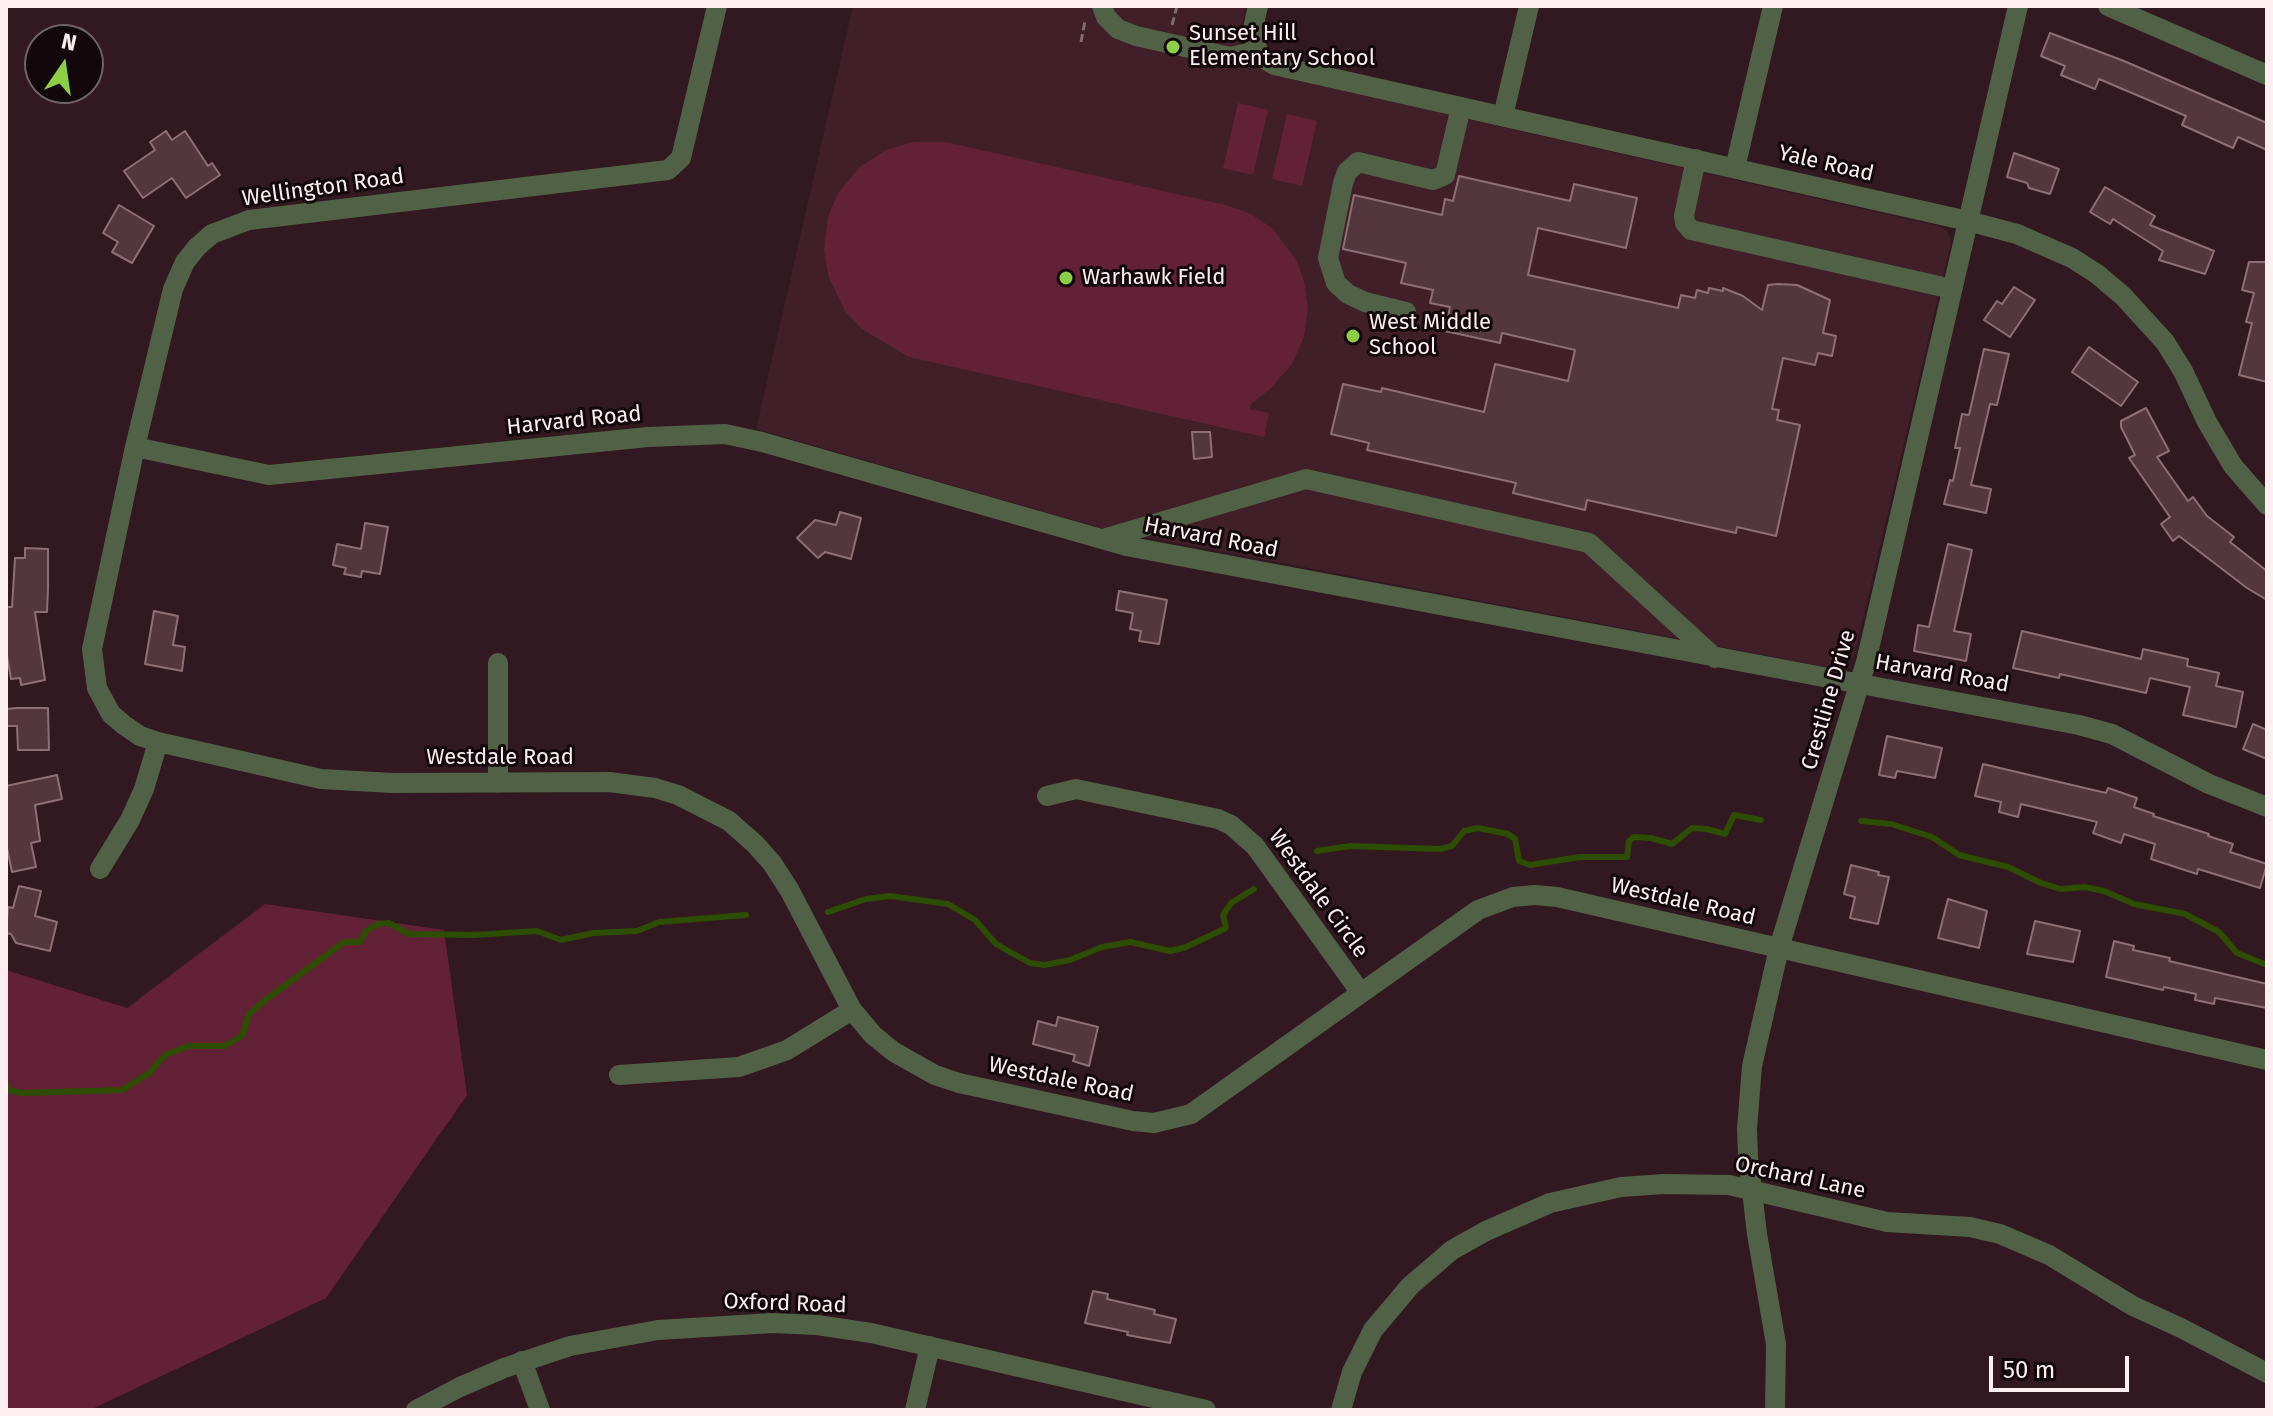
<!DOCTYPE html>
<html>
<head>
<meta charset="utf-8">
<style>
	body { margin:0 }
	#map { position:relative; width:2273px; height:1416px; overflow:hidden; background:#321820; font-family:"Fira Sans",sans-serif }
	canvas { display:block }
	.frame { position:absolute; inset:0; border:8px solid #fdeef1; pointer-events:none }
	.north { position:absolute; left:24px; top:24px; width:80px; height:80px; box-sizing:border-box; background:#12070a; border:2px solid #706366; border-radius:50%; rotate:13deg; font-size:22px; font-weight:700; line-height:32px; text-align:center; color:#fdeef1 }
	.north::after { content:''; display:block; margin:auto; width:28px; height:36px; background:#8cce45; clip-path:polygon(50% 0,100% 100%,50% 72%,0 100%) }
	.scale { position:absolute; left:1989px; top:1356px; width:140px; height:36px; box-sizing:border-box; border:4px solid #fdeef1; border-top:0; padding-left:10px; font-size:24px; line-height:28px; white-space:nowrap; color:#fdeef1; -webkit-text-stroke:6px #12070a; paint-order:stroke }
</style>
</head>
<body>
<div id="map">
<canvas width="2273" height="1416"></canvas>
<div class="frame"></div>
<div class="north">N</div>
<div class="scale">50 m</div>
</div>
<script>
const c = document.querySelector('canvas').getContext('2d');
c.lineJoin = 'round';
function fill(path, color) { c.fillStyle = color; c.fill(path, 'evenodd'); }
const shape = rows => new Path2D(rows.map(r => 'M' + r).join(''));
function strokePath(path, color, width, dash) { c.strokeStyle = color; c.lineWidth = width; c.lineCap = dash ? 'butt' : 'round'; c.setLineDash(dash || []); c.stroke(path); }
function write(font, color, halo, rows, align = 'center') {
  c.font = font + ' "Fira Sans",sans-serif'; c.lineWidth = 6; c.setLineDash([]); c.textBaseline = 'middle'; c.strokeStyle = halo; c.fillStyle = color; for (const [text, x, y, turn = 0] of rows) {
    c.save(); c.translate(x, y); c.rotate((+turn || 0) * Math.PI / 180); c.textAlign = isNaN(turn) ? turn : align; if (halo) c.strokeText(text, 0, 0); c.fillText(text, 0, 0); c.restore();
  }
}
const built = shape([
	[853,6,1246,6,1240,34,1243,50,1253,64,1269,74,1942,227,1948,232,1951,242,1854,657,1843,666,1832,668,1104,529,756,429]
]);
const green = shape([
	[1238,103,1268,110,1253,175,1223,168],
	[1287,114,1317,121,1302,186,1272,179],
	[913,142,945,142,1226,205,1251,214,1272,228,1297,261,1304,281,1308,308,1304,337,1292,364,1271,388,1251,404,1250,409,1269,413,1264,437,909,357,862,329,845,311,829,278,824,251,828,217,838,193,860,167,886,150],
	[265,904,444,930,467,1095,326,1298,90,1410,6,1410,6,970,127,1008]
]);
const stream = shape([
	[1861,821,1891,824,1932,837,1959,855,2008,867,2041,883,2061,889,2085,887,2104,891,2134,904,2185,914,2219,932,2237,953,2267,965],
	[1317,851,1350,846,1441,849,1452,846,1464,831,1478,828,1508,834,1515,839,1519,861,1530,865,1580,857,1627,857,1629,841,1634,837,1651,838,1672,844,1692,828,1707,829,1725,834,1734,815,1761,820],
	[828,912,866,899,890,896,948,904,975,920,996,944,1030,963,1044,965,1070,960,1102,947,1130,942,1170,951,1186,947,1226,928,1223,915,1231,903,1254,889],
	[6,1084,8,1090,22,1093,122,1090,149,1073,165,1055,188,1046,224,1046,242,1036,249,1014,264,1001,344,942,360,942,366,931,378,924,389,923,409,934,473,935,537,931,561,940,593,933,637,931,659,922,746,915]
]);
const building = shape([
	[2050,33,2124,61,2267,123,2267,150,2238,137,2233,148,2182,125,2186,116,2099,79,2095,89,2061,75,2065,66,2041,56,2050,33],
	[166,131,172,140,185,131,208,166,212,163,220,175,186,198,172,178,143,198,124,171,155,150,150,142,166,131],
	[2014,153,2059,169,2050,194,2029,188,2027,183,2007,177,2014,153],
	[1459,176,1570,201,1574,184,1637,198,1626,248,1538,228,1528,275,1678,308,1681,295,1695,298,1697,290,1708,293,1709,288,1723,291,1723,288,1743,296,1762,310,1768,285,1778,284,1797,285,1830,300,1823,333,1836,336,1832,356,1818,353,1815,365,1783,358,1772,409,1779,410,1777,420,1800,425,1776,536,1737,527,1736,533,1587,500,1585,510,1513,493,1516,483,1367,450,1369,443,1331,434,1343,384,1381,392,1382,388,1484,412,1495,364,1568,381,1575,350,1502,333,1500,343,1445,331,1450,307,1430,303,1433,290,1401,283,1406,263,1343,249,1354,195,1442,215,1445,199,1453,201,1459,176],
	[2105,187,2155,216,2150,225,2214,251,2205,274,2159,260,2163,251,2113,219,2110,224,2090,212,2105,187],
	[119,205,154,226,132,263,112,252,118,242,103,233,119,205],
	[2249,262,2267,262,2267,382,2239,375,2252,323,2246,322,2254,293,2242,290,2249,262],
	[2014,287,2035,300,2010,337,1984,320,1997,301,2002,304,2014,287],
	[2089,347,2138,382,2121,406,2072,372,2089,347],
	[1984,349,2009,354,1997,405,1990,404,1971,485,1991,489,1986,513,1944,504,1950,480,1953,481,1960,448,1955,448,1962,414,1969,415,1984,349],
	[2146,408,2169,451,2157,457,2188,501,2193,497,2207,516,2234,537,2230,542,2267,571,2267,600,2247,588,2179,536,2173,541,2161,524,2170,517,2129,458,2135,455,2121,427,2121,421,2146,408],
	[1192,432,1210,432,1212,457,1194,459,1192,432],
	[840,512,861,518,851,559,825,552,818,558,797,538,815,520,836,525,840,512],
	[365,523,388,527,380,574,362,571,361,577,344,574,346,568,333,565,337,544,361,549,365,523],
	[1948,544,1972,550,1954,631,1971,634,1966,661,1914,651,1918,625,1929,627,1948,544],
	[25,548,48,549,48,589,47,612,35,612,45,680,21,685,20,678,11,679,6,650,6,607,12,607,15,558,25,558,25,548],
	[1119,591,1167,600,1159,644,1139,641,1141,631,1130,629,1133,613,1116,610,1119,591],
	[154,611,178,616,173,645,185,647,182,671,145,664,154,611],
	[2022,631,2141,659,2143,649,2188,659,2187,666,2219,673,2216,686,2243,692,2236,727,2183,715,2190,687,2150,678,2146,693,2060,674,2059,678,2013,668,2022,631],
	[17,708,48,708,49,750,18,750,17,726,6,726,6,709,17,708],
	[2253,724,2267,730,2267,759,2243,749,2253,724],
	[1887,736,1942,748,1935,778,1897,771,1895,778,1879,775,1887,736],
	[1983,764,2106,793,2108,788,2137,798,2134,807,2154,814,2153,816,2209,834,2208,836,2233,844,2230,852,2267,864,2260,888,2198,869,2197,874,2151,859,2155,844,2124,834,2121,843,2093,833,2097,822,2021,804,2018,817,1999,812,2001,802,1975,796,1983,764],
	[57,775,62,799,35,805,40,841,31,843,36,867,12,872,6,843,6,786,57,775],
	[1851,865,1879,872,1878,875,1889,877,1878,924,1850,918,1855,897,1844,894,1851,865],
	[19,886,41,891,35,916,57,922,50,951,16,943,11,934,6,933,8,907,13,908,19,886],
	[1948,899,1987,911,1979,948,1938,938,1948,899],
	[2035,921,2080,931,2073,962,2027,954,2035,921],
	[2114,941,2134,946,2133,950,2170,958,2169,961,2267,984,2267,1008,2215,998,2214,1004,2195,1000,2196,994,2164,987,2163,990,2106,977,2114,941],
	[1058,1017,1098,1027,1089,1066,1073,1061,1075,1055,1033,1044,1038,1021,1056,1026,1058,1017],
	[1093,1291,1108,1294,1107,1299,1155,1310,1154,1314,1176,1319,1170,1343,1127,1335,1128,1332,1085,1323,1093,1291]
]);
const path = shape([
	[1172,25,1177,6],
	[1081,42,1085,21]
]);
const minor = shape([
	[717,6,681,158,668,170,249,220,212,234,197,247,185,262,173,289,135,447,92,649,97,688,111,714,124,725,140,736,158,742,321,779,393,783,609,782,655,788,678,795,729,821,755,844,772,863,790,891,852,1010,873,1035,894,1052,935,1075,959,1083,1133,1121,1154,1123,1191,1114,1478,910,1513,897,1535,895,1557,897,2267,1060],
	[1102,6,1106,17,1118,29,1136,36,1230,57,1258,51],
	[1258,6,1252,33,1258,51,1264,59,1274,65,1968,221,2017,234,2072,258,2097,274,2123,296,2165,342,2183,371,2207,422,2233,466,2267,505],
	[2108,6,2267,75],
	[1503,116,1529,6],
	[1696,159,1684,216,1685,223,1691,230,1952,289],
	[1735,168,1773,6],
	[1406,312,1365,302,1348,294,1336,283,1328,258,1343,183,1347,172,1358,162,1433,180,1445,175,1461,107],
	[135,447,269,475,648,437,725,434,762,442,1126,546,2079,725,2112,734,2209,784,2267,807],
	[1103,539,1306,479,1589,543,1715,658],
	[498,783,498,663],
	[1047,796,1076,789,1218,819,1231,825,1255,846,1361,993],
	[100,869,130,820,144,789,158,742],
	[619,1075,739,1067,787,1050,852,1010],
	[522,1361,540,1410],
	[416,1410,460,1387,504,1368,570,1346,658,1330,773,1323,817,1325,871,1333,1206,1410],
	[915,1410,930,1346],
	[1341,1410,1352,1372,1373,1330,1410,1286,1452,1250,1486,1231,1550,1203,1621,1187,1664,1184,1729,1185,1887,1222,1970,1227,2000,1234,2049,1255,2133,1306,2181,1328,2267,1373],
	[1775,1410,1776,1344,1757,1234,1748,1156,1747,1129,1752,1066,1779,948,1866,662,2018,6]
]);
const markers = [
	[1173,47,8,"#8cce45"],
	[1066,278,8,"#8cce45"],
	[1353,336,8,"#8cce45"]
];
const poiNames = [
	["Sunset Hill",1189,34],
	["Elementary School",1189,59],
	["Warhawk Field",1082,278],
	["West Middle",1369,323],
	["School",1369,348]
];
const streetNames = [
	["Yale Road",1826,164,13],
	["Wellington Road",323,188,-8],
	["Harvard Road",574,421,-6],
	["Harvard Road",1211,538,11],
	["Harvard Road",1942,674,10],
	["Crestline Drive",1829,700,-74],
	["Westdale Road",500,758],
	["Westdale Circle",1318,894,54],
	["Westdale Road",1683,902,13],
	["Westdale Road",1061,1080,12],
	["Orchard Lane",1800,1178,12],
	["Oxford Road",785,1304,2]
];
fill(built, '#401f29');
fill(green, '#622137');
strokePath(stream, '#2d4e00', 6);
fill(building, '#53363e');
strokePath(building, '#8f6f76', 2);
strokePath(path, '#816b72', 3, [8, 4]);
strokePath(minor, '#516145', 20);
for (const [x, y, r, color] of markers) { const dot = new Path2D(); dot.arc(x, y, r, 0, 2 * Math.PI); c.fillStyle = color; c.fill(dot); strokePath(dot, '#12070a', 3); }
write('22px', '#fdeef1', '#12070a', poiNames, 'left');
write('22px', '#fdeef1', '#12070a', streetNames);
</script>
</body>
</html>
